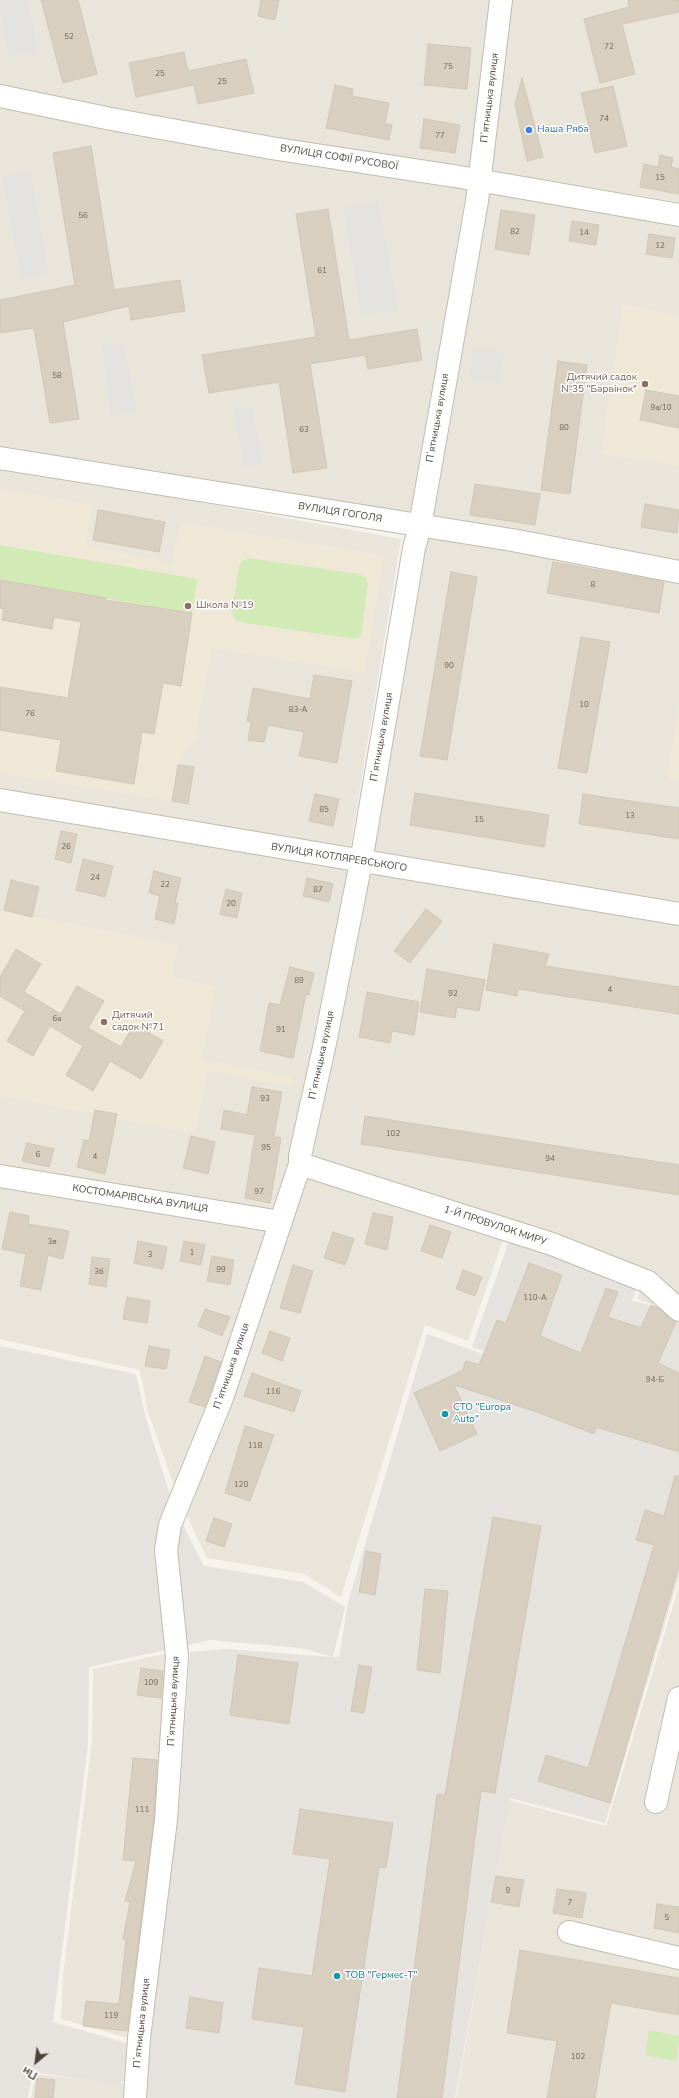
<!DOCTYPE html>
<html>
<head>
<meta charset="utf-8">
<style>
	body { margin:0 }
	#map { position:relative; width:679px; height:2098px; overflow:hidden; background:#f6f3ec; font-family:"Nunito Sans",sans-serif }
	canvas { display:block }
	.north { position:absolute; left:16px; top:2042px; width:40px; height:40px; -webkit-text-stroke:3px #fff; paint-order:stroke; rotate:209deg; font-size:11px; font-weight:700; line-height:16px; text-align:center; color:#4b4439 }
	.north::after { content:''; display:block; margin:auto; width:14px; height:18px; background:#4b4439; clip-path:polygon(50% 0,100% 100%,50% 72%,0 100%) }
</style>
</head>
<body>
<div id="map">
<canvas width="679" height="2098"></canvas>
<div class="north">Пн</div>
</div>
<script>
const c = document.querySelector('canvas').getContext('2d');
c.lineJoin = 'round';
function fill(path, color) { c.fillStyle = color; c.fill(path, 'evenodd'); }
const shape = rows => new Path2D(rows.map(r => 'M' + r).join(''));
function strokePath(path, color, width, dash) { c.strokeStyle = color; c.lineWidth = width; c.lineCap = dash ? 'butt' : 'round'; c.setLineDash(dash || []); c.stroke(path); }
function write(font, color, halo, rows, align = 'center') {
  c.font = font + ' "Nunito Sans",sans-serif'; c.lineWidth = 3; c.setLineDash([]); c.textBaseline = 'middle'; c.strokeStyle = halo; c.fillStyle = color; for (const [text, x, y, turn = 0] of rows) {
    c.save(); c.translate(x, y); c.rotate((+turn || 0) * Math.PI / 180); c.textAlign = isNaN(turn) ? turn : align; if (halo) c.strokeText(text, 0, 0); c.fillText(text, 0, 0); c.restore();
  }
}
const residential = shape([
	[0,0,494,0,470,169,256,138,0,89],
	[508,0,679,0,679,202,491,171],
	[0,103,468,190,412,516,0,449],
	[487,191,679,224,679,903,374,853],
	[0,466,401,539,350,849,0,796],
	[0,805,354,866,302,1173,182,1508,148,1412,140,1370,0,1339],
	[364,867,679,922,679,1314,637,1299,642,1284,305,1161],
	[305,1176,503,1240,468,1341,425,1325,341,1597,304,1574,207,1558,185,1512],
	[679,1586,679,2098,456,2098,509,1800,606,1826],
	[188,1649,183,1701,142,2042,61,2019,63,1976,92,1741,93,1669],
	[35,2074,129,2084,128,2098,31,2098]
]);
const industrial = shape([
	[510,1238,637,1287,632,1301,651,1305,679,1316,679,1420,472,1347],
	[427,1334,679,1424,679,1576,605,1823,510,1798,455,2098,138,2098,179,1806,190,1652,227,1649,333,1657,300,1648,210,1640,89,1667,88,1745,53,2022,137,2046,131,2078,117,2084,33,2072,28,2098,0,2098,0,1346,136,1374,145,1415,173,1505,204,1566,303,1582,345,1607,333,1657,339,1657,348,1602]
]);
const education = shape([
	[623,304,679,315,679,466,601,454],
	[0,488,93,505,86,545,172,564,180,522,384,555,364,673,212,648,195,738,178,765,172,801,0,774],
	[679,697,679,781,667,779],
	[0,910,178,944,172,977,216,986,202,1059,293,1077,291,1087,208,1071,195,1134,0,1096]
]);
const green = shape([
	[0,545,197,579,192,613,0,580],
	[248,558,359,574,366,578,368,583,361,636,355,639,238,622,234,617,232,611,239,566,242,561],
	[649,2030,679,2036,676,2061,645,2055]
]);
const parking = shape([
	[1,0,27,0,38,51,9,57,0,11],
	[30,171,49,273,21,278,2,176],
	[378,200,399,311,361,314,343,207],
	[124,344,136,409,111,417,102,345],
	[474,347,504,352,498,383,469,378],
	[252,406,263,464,244,467,233,409]
]);
const building = shape([
	[41,0,78,0,97,74,63,83,41,0],
	[261,0,279,0,275,20,258,16,261,0],
	[628,0,679,0,679,12,622,24,635,74,600,83,584,19,629,7,628,0],
	[428,44,471,48,467,89,424,85,428,44],
	[184,52,188,71,246,59,254,93,198,104,194,85,136,97,129,63,184,52],
	[522,78,543,157,527,161,515,104,522,78],
	[335,85,353,89,352,96,389,103,385,124,392,125,389,140,326,128,335,85],
	[613,86,627,146,595,153,581,93,613,86],
	[424,119,460,125,455,153,420,148,424,119],
	[91,146,114,290,180,280,185,311,131,320,129,306,63,322,79,419,50,423,34,328,0,333,0,300,75,285,53,153,91,146],
	[660,155,673,158,671,167,679,169,679,194,640,187,644,164,658,167,660,155],
	[328,209,349,340,417,329,422,360,368,369,365,355,310,364,327,468,293,473,279,382,209,393,202,355,316,337,296,214,328,209],
	[501,210,535,215,529,255,495,249,501,210],
	[572,221,599,225,596,245,569,241,572,221],
	[649,234,675,238,672,258,646,254,649,234],
	[558,361,587,365,570,494,541,490,558,361],
	[646,390,679,396,679,428,640,420,646,390],
	[475,484,540,494,535,525,470,515,475,484],
	[645,504,679,510,677,533,641,527,645,504],
	[98,510,165,522,159,552,93,540,98,510],
	[553,562,664,582,659,613,547,593,553,562],
	[451,572,477,577,447,760,420,756,451,572],
	[0,580,106,598,106,600,192,613,181,686,163,683,154,734,142,732,134,784,56,771,61,740,0,730,0,687,68,698,81,622,54,617,52,629,2,620,4,609,0,608,0,580],
	[581,637,610,642,587,773,558,768,581,637],
	[314,675,352,681,337,763,299,756,304,732,268,725,264,742,248,740,251,722,247,721,253,688,310,699,314,675],
	[178,765,194,767,188,804,172,801,178,765],
	[415,793,549,815,544,847,410,825,415,793],
	[315,794,339,799,333,826,309,821,315,794],
	[583,794,679,808,679,839,579,824,583,794],
	[61,831,77,834,71,863,55,859,61,831],
	[83,859,113,866,105,897,76,890,83,859],
	[154,871,181,878,175,903,178,903,174,924,155,919,160,896,149,893,154,871],
	[307,878,333,884,329,902,303,896,307,878],
	[11,880,39,887,32,917,4,910,11,880],
	[226,889,242,893,237,918,220,914,226,889],
	[426,909,442,921,410,963,394,951,426,909],
	[494,944,549,954,545,966,679,987,679,1014,518,989,517,996,486,990,494,944],
	[16,949,41,964,24,992,61,1014,77,986,104,1001,88,1028,121,1047,134,1024,163,1041,141,1079,110,1061,93,1091,66,1075,83,1046,50,1026,33,1056,7,1041,25,1011,0,996,0,977,16,949],
	[290,967,314,973,309,995,306,994,293,1058,260,1051,269,1003,280,1005,290,967],
	[427,969,485,980,479,1011,457,1007,455,1018,420,1012,427,969],
	[367,992,419,1002,414,1035,392,1031,390,1043,359,1037,367,992],
	[252,1087,282,1092,274,1136,281,1138,270,1203,245,1198,255,1135,221,1129,224,1110,247,1115,252,1087],
	[95,1110,117,1114,105,1174,77,1167,84,1140,89,1141,95,1110],
	[365,1116,679,1165,679,1195,361,1144,365,1116],
	[191,1136,215,1142,208,1174,183,1168,191,1136],
	[27,1143,54,1149,49,1167,22,1161,27,1143],
	[10,1212,29,1216,28,1224,69,1231,63,1259,48,1255,41,1290,20,1286,26,1254,2,1249,10,1212],
	[373,1213,393,1217,387,1250,365,1244,373,1213],
	[430,1225,451,1232,442,1258,421,1251,430,1225],
	[333,1232,354,1239,345,1265,324,1258,333,1232],
	[138,1241,167,1247,163,1269,134,1263,138,1241],
	[184,1241,205,1245,201,1265,180,1261,184,1241],
	[212,1256,234,1260,230,1285,207,1281,212,1256],
	[92,1257,110,1259,106,1287,89,1284,92,1257],
	[529,1263,562,1275,540,1336,581,1353,606,1288,618,1292,608,1317,641,1328,651,1305,658,1308,676,1322,658,1363,679,1373,679,1452,596,1427,594,1434,537,1412,454,1385,477,1434,440,1451,414,1393,462,1371,466,1361,479,1365,497,1320,506,1323,529,1263],
	[293,1265,313,1271,300,1313,280,1308,293,1265],
	[463,1270,482,1277,475,1296,456,1289,463,1270],
	[127,1297,150,1301,147,1323,123,1319,127,1297],
	[205,1309,230,1317,222,1336,198,1326,205,1309],
	[270,1331,290,1338,282,1361,262,1353,270,1331],
	[149,1346,170,1350,166,1369,145,1366,149,1346],
	[205,1356,221,1362,205,1407,189,1402,205,1356],
	[252,1373,301,1391,294,1412,244,1396,252,1373],
	[245,1426,274,1435,250,1501,225,1493,245,1426],
	[675,1476,679,1476,679,1566,610,1803,538,1781,546,1755,588,1768,654,1545,636,1540,645,1510,664,1516,675,1476],
	[493,1517,541,1526,495,1793,481,1791,442,2098,397,2098,437,1794,445,1795,493,1517],
	[214,1518,232,1524,224,1547,206,1541,214,1518],
	[366,1551,381,1554,375,1595,359,1592,366,1551],
	[425,1589,448,1591,440,1673,417,1670,425,1589],
	[238,1655,298,1663,289,1724,230,1715,238,1655],
	[359,1665,372,1667,364,1713,351,1711,359,1665],
	[141,1668,163,1671,161,1698,137,1695,141,1668],
	[133,1758,157,1760,154,1819,127,2031,83,2026,86,2001,119,2004,126,1940,123,1939,130,1902,125,1901,136,1861,123,1860,133,1758],
	[300,1809,393,1823,386,1868,379,1867,345,2092,295,2084,304,2027,252,2019,259,1968,312,1976,330,1859,293,1854,300,1809],
	[496,1876,524,1880,519,1907,491,1902,496,1876],
	[557,1889,586,1893,582,1918,553,1913,557,1889],
	[657,1904,679,1907,679,1933,654,1928,657,1904],
	[520,1950,679,1978,679,2015,611,2003,595,2098,547,2098,557,2041,507,2033,520,1950],
	[190,1997,223,2003,219,2033,186,2028,190,1997],
	[37,2078,55,2080,53,2098,35,2098,37,2078]
]);
const minor = shape([
	[0,96,111,119,271,148,460,177,679,215],
	[0,458,512,540,679,572],
	[0,800,679,914],
	[300,1164,552,1244,648,1282,679,1310],
	[0,1176,281,1222],
	[656,1802,679,1698],
	[569,1932,679,1958],
	[135,2098,139,2038,166,1820,177,1656,166,1550,170,1525,222,1398,300,1164,300,1156,325,1043,361,862,414,548,420,526,477,201,501,0]
]);
const markers = [
	[529,130,4,"#3f7fe0"],
	[645,384,4,"#8d6e63"],
	[188,606,4,"#8d6e63"],
	[104,1022,4,"#8d6e63"],
	[445,1414,4,"#0f9aa8"],
	[337,1976,4,"#0f9aa8"]
];
const numberNames = [
	["52",69,37],
	["72",609,47],
	["75",448,67],
	["25",160,74],
	["25",222,82],
	["74",604,119],
	["77",440,136],
	["15",660,178],
	["56",83,216],
	["82",515,232],
	["14",584,233],
	["12",660,246],
	["61",322,271],
	["58",57,376],
	["9а/10",661,408],
	["80",564,428],
	["63",304,430],
	["8",593,585],
	["90",449,666],
	["10",584,705],
	["83-А",298,710],
	["76",30,714],
	["85",324,810],
	["13",630,816],
	["15",479,820],
	["26",66,847],
	["24",95,878],
	["22",165,885],
	["87",318,890],
	["20",231,904],
	["89",299,981],
	["4",610,990],
	["92",453,994],
	["6а",57,1019],
	["91",281,1030],
	["93",265,1099],
	["102",393,1134],
	["95",266,1148],
	["6",38,1155],
	["4",95,1157],
	["94",550,1159],
	["97",259,1192],
	["3в",52,1242],
	["1",192,1253],
	["3",150,1255],
	["99",221,1270],
	["3б",99,1272],
	["110-А",535,1298],
	["94-Б",655,1380],
	["116",273,1392],
	["118",255,1446],
	["120",241,1485],
	["109",151,1683],
	["111",142,1810],
	["9",508,1891],
	["7",570,1903],
	["5",667,1918],
	["119",111,2016],
	["102",578,2057]
];
const streetNames = [
	["Пʼятницька вулиця",490,98,-83],
	["ВУЛИЦЯ СОФІЇ РУСОВОЇ",339,158,9],
	["Пʼятницька вулиця",438,418,-80],
	["ВУЛИЦЯ ГОГОЛЯ",340,513,9],
	["Пʼятницька вулиця",382,737,-80],
	["ВУЛИЦЯ КОТЛЯРЕВСЬКОГО",339,858,9],
	["Пʼятницька вулиця",322,1055,-78],
	["КОСТОМАРІВСЬКА ВУЛИЦЯ",140,1199,9],
	["1-Й ПРОВУЛОК МИРУ",495,1226,18],
	["Пʼятницька вулиця",232,1366,-71],
	["Пʼятницька вулиця",174,1701,-87],
	["Пʼятницька вулиця",142,2023,-84]
];
const shopNames = [
	["Наша Ряба",537,130]
];
const educationNames = [
	["Дитячий садок",637,378,"right"],
	["№35 \"Барвінок\"",637,390,"right"],
	["Школа №19",196,606],
	["Дитячий",112,1016],
	["садок №71",112,1028]
];
const cultureNames = [
	["СТО \"Europa",453,1408],
	["Auto\"",453,1420],
	["ТОВ \"Гермес-Т\"",345,1976]
];
fill(residential, '#eae5da');
fill(industrial, '#e6e2dd');
fill(education, '#efe8d6');
fill(green, '#d2eab5');
fill(parking, '#e5e3e0');
fill(building, '#d8cfc1');
strokePath(building, '#d3c7b4', 1);
strokePath(minor, '#c2bbae', 24);
strokePath(minor, '#fff', 22);
for (const [x, y, r, color] of markers) { const dot = new Path2D(); dot.arc(x, y, r, 0, 2 * Math.PI); c.fillStyle = color; c.fill(dot); strokePath(dot, '#fff', 1.5); }
write('8px', '#6e675b', null, numberNames);
write('10px', '#4b4439', '#fff', streetNames);
write('10px', '#366cbe', '#fff', shopNames, 'left');
write('10px', '#785e54', '#fff', educationNames, 'left');
write('10px', '#0d838f', '#fff', cultureNames, 'left');
</script>
</body>
</html>
